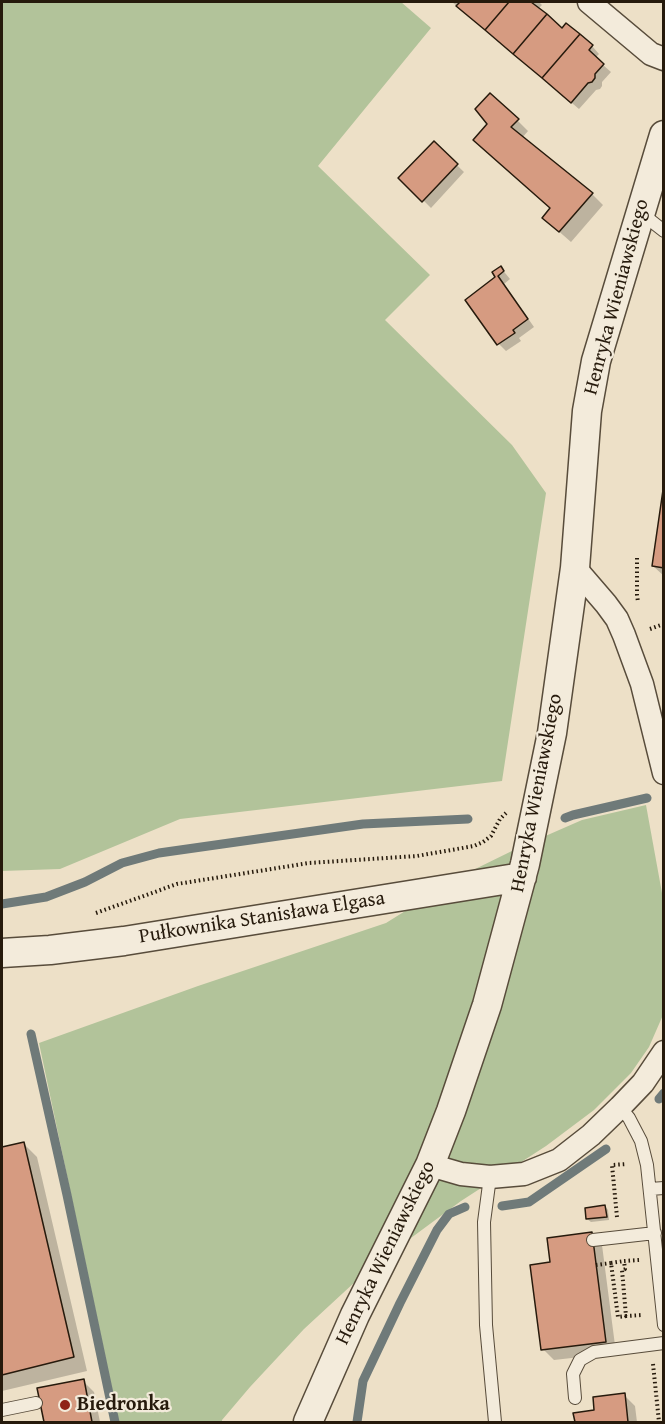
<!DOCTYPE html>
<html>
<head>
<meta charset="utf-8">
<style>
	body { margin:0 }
	#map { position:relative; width:665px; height:1424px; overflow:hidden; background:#ede0c7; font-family:"Gentium Book Plus",serif }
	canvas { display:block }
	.frame { position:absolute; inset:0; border:3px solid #261a0c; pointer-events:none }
</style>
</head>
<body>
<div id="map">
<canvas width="665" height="1424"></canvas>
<div class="frame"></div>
</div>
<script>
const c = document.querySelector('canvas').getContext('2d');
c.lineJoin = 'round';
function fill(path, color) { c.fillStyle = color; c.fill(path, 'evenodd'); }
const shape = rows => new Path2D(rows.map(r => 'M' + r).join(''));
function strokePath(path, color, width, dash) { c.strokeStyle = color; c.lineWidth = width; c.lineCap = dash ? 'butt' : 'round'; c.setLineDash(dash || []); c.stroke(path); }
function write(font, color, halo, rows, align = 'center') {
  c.font = font + ' "Gentium Book Plus",serif'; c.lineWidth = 4.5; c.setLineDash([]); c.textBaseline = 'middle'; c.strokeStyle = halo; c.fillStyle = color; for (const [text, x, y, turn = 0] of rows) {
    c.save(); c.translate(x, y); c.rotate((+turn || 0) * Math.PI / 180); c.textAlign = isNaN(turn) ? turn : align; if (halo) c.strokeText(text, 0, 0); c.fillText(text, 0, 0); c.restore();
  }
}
const green = shape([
	[2,2,401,2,431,28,318,166,430,275,385,320,512,445,546,493,502,781,180,819,60,869,2,871],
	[646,805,664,904,663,1015,649,1047,631,1073,594,1110,546,1146,461,1201,369,1269,304,1329,250,1387,222,1420,222,1422,119,1422,39,1043,198,986,386,923,463,875,518,848,582,820]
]);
const shadow = shape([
	[452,2,539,2,542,5,538,9,562,30,592,46,599,54,595,58,611,72,602,82,602,86,600,89,596,90,579,109],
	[517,120,528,131,522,138,592,194,603,205,571,242,555,228,552,209,475,140],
	[434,143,464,172,431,208,401,178],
	[501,268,510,279,504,284,534,327,519,338,521,341,506,351,499,344,497,278],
	[664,494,664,576,653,566],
	[24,1144,37,1157,87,1371,2,1391,2,1149],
	[605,1206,608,1210,609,1220,591,1222,587,1219],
	[548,1239,602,1245,616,1353,554,1360,543,1349,551,1264],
	[83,1381,94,1392,100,1422,45,1422,39,1389],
	[624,1395,635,1406,637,1422,576,1422,575,1414,596,1412]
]);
const stream = shape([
	[565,818,573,815,647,798],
	[2,904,46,897,85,882,122,863,159,853,363,824,468,819],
	[31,1034,67,1195,115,1422],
	[659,1099,664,1093],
	[502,1206,529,1202,606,1149],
	[357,1422,363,1381,400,1303,437,1230,449,1214,465,1207]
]);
const building = shape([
	[460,2,509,2,485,30,456,6,460,2],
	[509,2,531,2,547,14,513,54,485,30,509,2],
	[547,14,562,28,566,23,580,34,542,78,513,54,547,14],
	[580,34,593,45,589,50,604,64,595,74,595,78,592,82,588,83,571,103,542,78,580,34],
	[490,93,519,119,511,127,593,193,559,232,542,218,550,208,473,140,487,124,475,109,490,93],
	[434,141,458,164,422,202,398,178,434,141],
	[501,266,504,271,498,276,528,319,513,330,515,333,497,345,465,300,495,277,492,272,501,266],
	[664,483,664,568,652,566,664,483],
	[24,1142,74,1357,2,1375,2,1147,24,1142],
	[605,1205,607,1217,586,1219,585,1208,605,1205],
	[592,1232,606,1342,541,1350,530,1265,550,1262,547,1238,592,1232],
	[84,1379,92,1422,44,1422,37,1388,84,1379],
	[625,1393,628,1422,575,1422,573,1413,594,1410,593,1397,625,1393]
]);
const path = shape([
	[637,558,637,595,638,602],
	[650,629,664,624],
	[96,913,177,884,309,863,417,856,474,846,483,842,491,836,500,819,506,813],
	[617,1217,612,1165,627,1164],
	[639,1260,624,1261,625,1269,622,1270,626,1316,642,1315],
	[611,1263,624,1261],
	[596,1265,611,1263,618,1317,626,1316],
	[653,1364,659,1422]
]);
const service = shape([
	[641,213,664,231],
	[620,1107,629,1118,641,1141,647,1165,664,1325],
	[490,1177,484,1222,486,1325,495,1422],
	[650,1189,664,1188],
	[593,1240,655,1233],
	[575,1398,573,1374,580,1360,594,1352,664,1343],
	[2,1410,36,1403]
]);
const minor = shape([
	[589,2,651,54,664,59],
	[575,568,606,604,617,619,624,635,642,684,664,773],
	[430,1165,461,1174,490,1177,524,1174,559,1160,591,1135,620,1107,643,1083,664,1052]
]);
const tertiary = shape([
	[2,953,50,950,124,941,522,877],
	[308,1422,355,1315,430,1165,451,1111,487,1005,525,864,552,733,575,568,587,411,596,361,664,135]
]);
const markers = [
	[65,1405,6,"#8f2418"]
];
const streetNames = [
	["Henryka Wieniawskiego",617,297,-75],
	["Henryka Wieniawskiego",537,793,-79],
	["Pułkownika Stanisława Elgasa",262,918,-9],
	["Henryka Wieniawskiego",386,1253,-64]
];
const poiNames = [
	["Biedronka",77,1405]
];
fill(green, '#b2c39a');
fill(shadow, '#0003');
strokePath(stream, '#6f7a79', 9);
fill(building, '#d69b81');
strokePath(building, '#261a0c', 1.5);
strokePath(service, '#584c3b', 14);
strokePath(minor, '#584c3b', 25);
strokePath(tertiary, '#584c3b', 31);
strokePath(path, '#261a0c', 4, [1.5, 3]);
strokePath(service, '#f3ebdb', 12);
strokePath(minor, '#f3ebdb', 22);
strokePath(tertiary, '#f3ebdb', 28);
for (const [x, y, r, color] of markers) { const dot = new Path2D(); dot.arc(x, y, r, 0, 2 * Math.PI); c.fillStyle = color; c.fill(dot); strokePath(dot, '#f3ebdb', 2); }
write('20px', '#261a0c', '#f3ebdb', streetNames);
write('bold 20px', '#261a0c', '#f3ebdb', poiNames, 'left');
</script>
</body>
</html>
